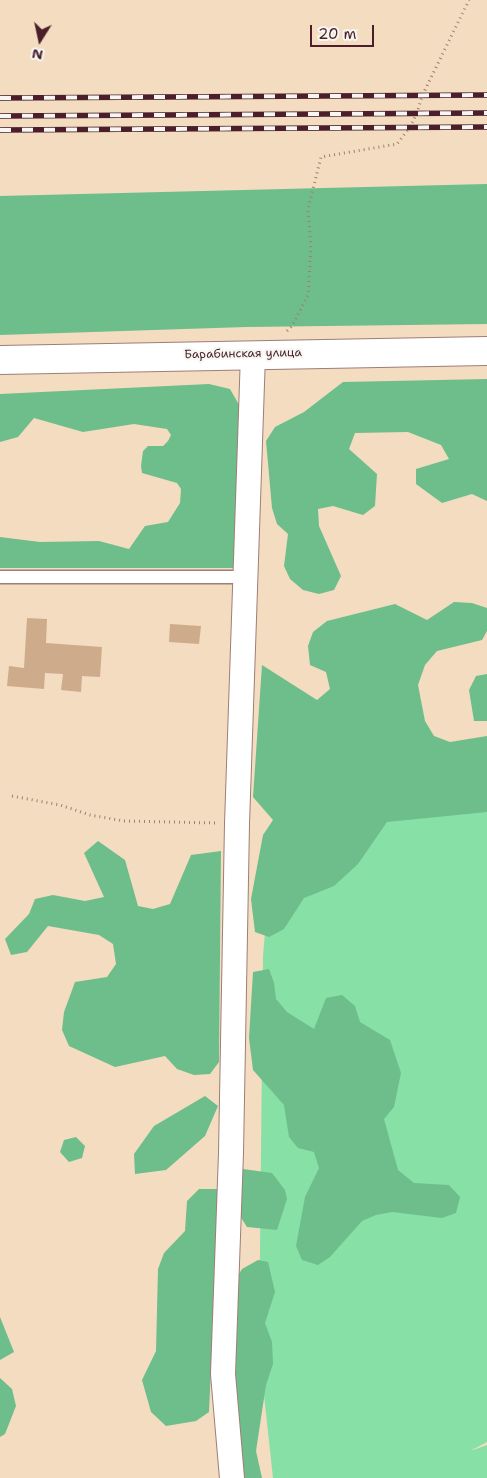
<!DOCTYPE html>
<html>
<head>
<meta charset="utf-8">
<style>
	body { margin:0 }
	#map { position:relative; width:487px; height:1478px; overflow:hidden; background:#f3dcc0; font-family:"Shantell Sans",sans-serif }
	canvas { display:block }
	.north { position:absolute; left:15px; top:15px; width:50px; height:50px; -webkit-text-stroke:4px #f6f6f2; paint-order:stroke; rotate:190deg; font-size:14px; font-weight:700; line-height:20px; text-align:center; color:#4a1f2b }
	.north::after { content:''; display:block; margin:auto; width:18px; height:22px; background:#4a1f2b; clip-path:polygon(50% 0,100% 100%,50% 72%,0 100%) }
	.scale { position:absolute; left:310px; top:25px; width:64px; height:22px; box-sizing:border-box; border:2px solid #4a1f2b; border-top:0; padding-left:6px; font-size:15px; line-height:18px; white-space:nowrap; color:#4a1f2b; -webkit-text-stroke:4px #f6f6f2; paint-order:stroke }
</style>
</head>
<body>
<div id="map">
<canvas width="487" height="1478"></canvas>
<div class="north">N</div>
<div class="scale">20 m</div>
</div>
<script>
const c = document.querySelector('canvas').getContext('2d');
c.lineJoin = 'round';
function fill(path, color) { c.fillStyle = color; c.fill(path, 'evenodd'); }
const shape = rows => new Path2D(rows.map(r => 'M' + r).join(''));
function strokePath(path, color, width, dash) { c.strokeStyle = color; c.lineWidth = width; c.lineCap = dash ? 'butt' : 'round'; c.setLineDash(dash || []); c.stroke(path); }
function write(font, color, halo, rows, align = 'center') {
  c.font = font + ' "Shantell Sans",sans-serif'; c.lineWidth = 4.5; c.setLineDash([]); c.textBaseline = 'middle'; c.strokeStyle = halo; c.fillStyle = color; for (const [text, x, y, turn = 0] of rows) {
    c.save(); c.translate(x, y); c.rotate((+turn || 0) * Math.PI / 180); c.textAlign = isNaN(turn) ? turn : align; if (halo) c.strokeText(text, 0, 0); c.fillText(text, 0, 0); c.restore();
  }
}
const green = shape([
	[487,775,487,1442,470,1451,487,1445,487,1478,273,1478,259,1349,263,956,270,874]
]);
const forest = shape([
	[487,184,487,324,246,327,0,335,0,196],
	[487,379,487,501,472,494,442,503,416,484,416,469,449,459,441,445,408,432,355,433,349,449,377,474,375,506,363,515,333,506,318,509,319,526,341,576,334,590,319,594,303,590,290,579,284,566,288,534,277,524,272,508,266,441,275,427,304,412,343,382],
	[209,384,230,389,242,410,238,568,0,568,0,537,40,542,99,541,129,549,145,526,168,522,180,503,181,489,177,483,142,473,141,466,143,451,148,446,163,446,168,441,171,435,167,429,134,424,83,432,34,418,18,437,0,442,0,394],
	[454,602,472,603,487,608,487,631,482,640,437,651,425,665,418,685,425,721,434,736,450,742,487,736,487,812,387,822,358,864,334,886,304,898,284,929,269,937,255,932,251,899,263,835,273,820,253,797,262,665,317,700,330,689,326,672,310,665,308,646,313,632,327,621,395,604,427,620],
	[487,674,487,721,474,721,469,690,476,676],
	[98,841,125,860,138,906,153,909,170,904,191,855,221,851,219,1062,210,1074,194,1075,177,1069,165,1056,115,1067,69,1046,62,1030,64,1012,75,982,107,977,116,964,113,944,99,935,48,926,27,952,11,955,5,939,29,914,35,899,53,895,85,901,104,897,84,853],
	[269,969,274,983,276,999,287,1012,314,1029,326,998,342,995,355,1006,360,1022,390,1040,401,1073,394,1107,384,1119,398,1170,414,1183,449,1185,460,1197,456,1213,442,1218,392,1212,376,1215,362,1221,330,1257,318,1265,302,1260,296,1246,305,1197,319,1168,314,1152,298,1148,289,1137,284,1105,253,1070,249,1038,253,972],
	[205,1096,218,1106,205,1136,166,1170,135,1174,134,1154,154,1126],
	[76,1137,85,1146,82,1158,69,1162,60,1152,64,1140],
	[243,1169,272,1173,285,1190,287,1199,277,1230,247,1227,240,1216],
	[199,1189,219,1189,209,1412,196,1421,166,1426,151,1412,142,1380,156,1351,158,1269,164,1253,185,1231,187,1201],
	[258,1260,268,1262,275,1292,265,1323,272,1342,273,1364,266,1385,256,1451,262,1478,244,1478,233,1356,236,1279,242,1269],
	[0,1317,14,1352,0,1360],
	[0,1378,12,1389,16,1406,5,1434,0,1437]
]);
const building = shape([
	[27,618,47,619,46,643,102,647,100,677,82,676,81,692,61,690,63,674,45,673,44,689,7,686,9,666,24,668],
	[170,624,201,626,199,644,169,642]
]);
const path = shape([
	[287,331,292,326,308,295,311,248,308,209,321,157,397,144,410,127,417,113,422,96,469,0],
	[12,796,60,805,90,815,124,821,216,823]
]);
const lane = shape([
	[0,577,246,577]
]);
const street = shape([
	[232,1478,223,1374,231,1153,237,824,253,354]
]);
const secondary = shape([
	[0,360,487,351]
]);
const rail = shape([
	[0,98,487,95],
	[0,116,487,113],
	[0,130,487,127]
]);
const streetNames = [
	["Барабинская улица",243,354,-1]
];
fill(green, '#87e0a6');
fill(forest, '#6dbe8b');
fill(building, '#ceac8b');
strokePath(lane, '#9e7e76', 15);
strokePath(street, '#9e7e76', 26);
strokePath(secondary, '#9e7e76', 30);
strokePath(path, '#9e7e76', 3, [1, 4]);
strokePath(lane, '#fff', 12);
strokePath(street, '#fff', 24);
strokePath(secondary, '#fff', 28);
strokePath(rail, '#4a1f2b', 5.5);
strokePath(rail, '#f6f6f2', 4, [11]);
write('12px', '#4a1f2b', '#f6f6f2', streetNames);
</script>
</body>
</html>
